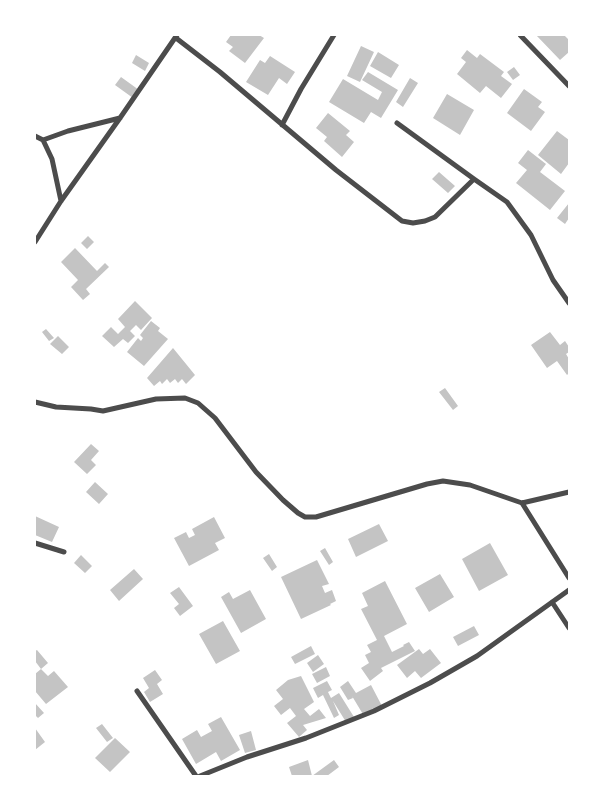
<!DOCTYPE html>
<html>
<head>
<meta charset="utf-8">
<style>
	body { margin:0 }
	#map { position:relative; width:604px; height:811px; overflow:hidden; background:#fff; font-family:Overpass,sans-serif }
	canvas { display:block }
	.frame { position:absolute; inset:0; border:36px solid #fff; pointer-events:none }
</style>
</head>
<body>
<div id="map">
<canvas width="604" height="811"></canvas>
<div class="frame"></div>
</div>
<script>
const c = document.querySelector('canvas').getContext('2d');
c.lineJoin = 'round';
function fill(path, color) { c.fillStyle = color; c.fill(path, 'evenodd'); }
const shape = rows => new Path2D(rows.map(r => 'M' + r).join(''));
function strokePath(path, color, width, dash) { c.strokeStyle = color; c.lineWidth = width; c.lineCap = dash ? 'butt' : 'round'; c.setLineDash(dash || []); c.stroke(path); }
const building = shape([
	[231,35,259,35,264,38,245,63,229,51,233,47,226,42],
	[536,35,564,35,569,40,569,52,560,60],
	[361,46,374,52,360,82,347,76],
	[467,50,477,58,480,54,504,72,501,76,512,84,501,98,486,86,480,93,457,74,466,62,461,58],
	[378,52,399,65,391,78,370,66],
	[136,55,149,63,145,71,132,63],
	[270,56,295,72,287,84,279,78,268,95,246,82,260,60,265,63],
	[514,67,520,75,513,80,507,72],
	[368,72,398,90,381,118,371,112,364,123,329,102,343,79,378,100,382,92,362,80],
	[121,77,139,90,133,98,115,85],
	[410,78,418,83,403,107,396,102],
	[524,89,542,102,538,107,545,112,531,131,507,113],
	[447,94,474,110,460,135,433,118],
	[328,113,350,131,346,135,354,142,342,157,324,141,327,137,316,128],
	[557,131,569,140,569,163,561,174,538,155],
	[528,150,546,164,540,172,565,191,550,210,516,183,527,170,518,163],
	[439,172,455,186,448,193,432,179],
	[569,203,569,218,565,224,557,218],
	[88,236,94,242,87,249,81,243],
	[75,248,97,271,105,263,109,267,86,289,90,294,83,300,71,287,78,280,61,262],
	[135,301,152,318,141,330,136,325,130,331,135,336,128,343,123,339,114,347,102,336,111,327,118,334,125,327,118,319],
	[151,321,160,328,158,331,168,339,144,366,127,352,138,338,141,341,143,338,140,335],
	[46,329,54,338,49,341,42,332],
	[550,332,560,345,565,341,569,347,569,352,566,354,569,359,569,373,567,375,557,361,547,368,531,345],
	[58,336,69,347,62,354,50,344],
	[173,348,195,375,186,384,182,379,178,383,175,379,170,383,167,379,162,384,160,381,154,386,147,378],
	[445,388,458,406,453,410,439,392],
	[91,444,99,451,91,460,96,465,87,474,74,462],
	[95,482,108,494,99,504,86,492],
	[35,516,59,527,52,542,35,535],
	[214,517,225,538,215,543,219,550,189,566,174,538,186,532,189,538,195,535,192,529],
	[379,524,388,541,356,557,348,539],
	[490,543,508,575,479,591,462,559],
	[325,548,333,562,329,565,320,551],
	[269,554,277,567,272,571,263,558],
	[81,555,92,566,85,573,74,563],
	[317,560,329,584,322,586,325,593,332,590,336,601,330,604,331,605,301,619,281,577],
	[134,569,143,579,119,601,110,590],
	[440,574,454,597,429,612,415,588],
	[385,581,407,624,384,636,392,652,404,646,403,645,409,642,415,651,381,668,383,671,370,681,361,668,369,663,365,655,371,652,367,645,377,640,361,609,368,606,362,593],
	[179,587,193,606,180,616,174,608,179,604,170,593],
	[250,590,266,619,241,633,221,597,229,592,233,599],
	[223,621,240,651,216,664,199,634],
	[474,626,479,635,458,646,453,637],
	[311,646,315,654,295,664,291,657],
	[419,649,423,654,430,649,441,663,421,678,415,671,407,678,397,665],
	[37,650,48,663,41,669,48,676,54,671,68,687,46,704,35,691,35,674,41,669,35,661,35,651],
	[318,655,324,664,313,672,307,663],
	[326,667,330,676,317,683,312,674],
	[155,670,162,680,157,684,163,694,150,702,144,692,149,688,143,678],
	[301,676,314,702,304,709,310,716,319,709,326,718,303,725,307,730,299,737,287,723,296,716,290,708,281,715,274,706,283,699,276,690,288,680],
	[327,681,332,690,328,692,331,698,339,693,354,717,346,722,333,701,339,715,334,718,323,695,318,698,313,688],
	[348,681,356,693,371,685,382,706,364,716,352,696,353,698,348,700,340,687],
	[35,703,44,713,38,718,35,715],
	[221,717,240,750,221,761,216,752,196,764,182,739,197,730,201,737,212,731,208,724],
	[102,724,113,738,107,742,96,728],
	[35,728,45,742,35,750],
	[251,731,256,750,245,753,239,735],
	[115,738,130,752,110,772,95,758],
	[308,760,312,776,334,760,339,767,327,776,292,776,289,767]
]);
const minor = shape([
	[520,35,569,86],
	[176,38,220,72,336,170,402,221,413,223,425,221,435,217,474,179],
	[397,123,474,179,507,202,531,235,553,280,569,303],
	[282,125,301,89,334,35],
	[35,136,43,140,52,159,61,201],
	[43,140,68,131,120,118],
	[35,242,61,201,120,118,177,35],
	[35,402,56,407,91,409,103,411,156,399,185,398,198,403,215,418,256,472,283,500,298,513,305,517,316,517,427,484,443,481,470,485,522,503,569,492],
	[522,503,569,578],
	[35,543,64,552],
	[552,602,569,628],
	[137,691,196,776],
	[200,776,247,757,306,738,374,711,430,683,477,656,569,590]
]);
fill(building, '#c4c4c4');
strokePath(minor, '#4c4c4c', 5);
</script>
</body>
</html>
